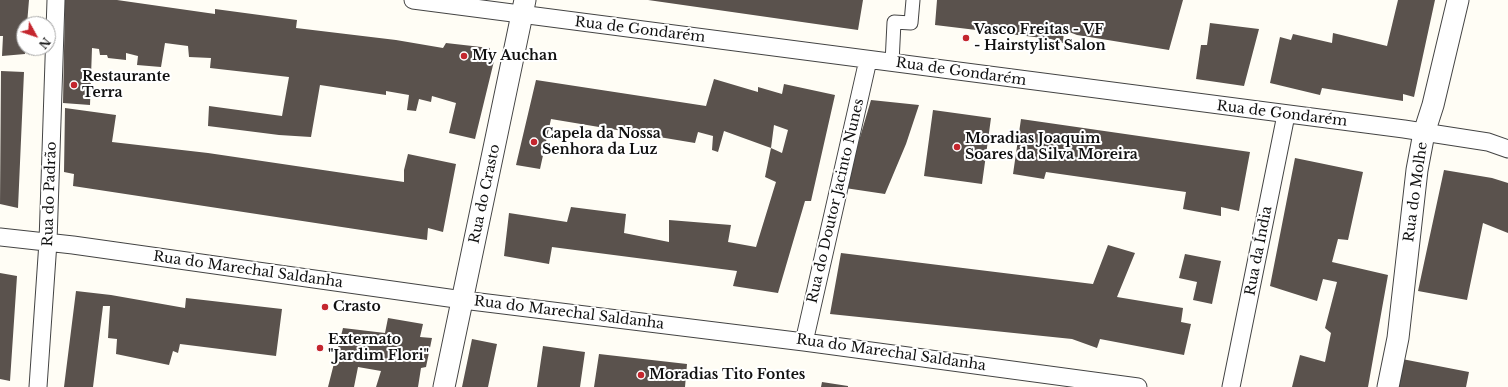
<!DOCTYPE html>
<html>
<head>
<meta charset="utf-8">
<style>
	body { margin:0 }
	#map { position:relative; width:1508px; height:387px; overflow:hidden; background:#fffdf5; font-family:"Libre Baskerville",serif }
	canvas { display:block }
	.north { position:absolute; left:16px; top:16px; width:40px; height:40px; box-sizing:border-box; background:#fff; border:1px solid #a0a0a0; border-radius:50%; rotate:130deg; font-size:11px; font-weight:700; line-height:16px; text-align:center; color:#111 }
	.north::after { content:''; display:block; margin:auto; width:14px; height:18px; background:#c4262e; clip-path:polygon(50% 0,100% 100%,50% 72%,0 100%) }
</style>
</head>
<body>
<div id="map">
<canvas width="1508" height="387"></canvas>
<div class="north">N</div>
</div>
<script>
const c = document.querySelector('canvas').getContext('2d');
c.lineJoin = 'round';
function fill(path, color) { c.fillStyle = color; c.fill(path, 'evenodd'); }
const shape = rows => new Path2D(rows.map(r => 'M' + r).join(''));
function strokePath(path, color, width, dash) { c.strokeStyle = color; c.lineWidth = width; c.lineCap = dash ? 'butt' : 'round'; c.setLineDash(dash || []); c.stroke(path); }
function write(font, color, halo, rows, align = 'center') {
  c.font = font + ' "Libre Baskerville",serif'; c.lineWidth = 4; c.setLineDash([]); c.textBaseline = 'middle'; c.strokeStyle = halo; c.fillStyle = color; for (const [text, x, y, turn = 0] of rows) {
    c.save(); c.translate(x, y); c.rotate((+turn || 0) * Math.PI / 180); c.textAlign = isNaN(turn) ? turn : align; if (halo) c.strokeText(text, 0, 0); c.fillText(text, 0, 0); c.restore();
  }
}
const building = shape([
	[0,0,29,0,27,24,24,24,25,54,2,56,3,36,0,36],
	[65,0,117,0,215,14,215,9,297,20,296,28,396,40,443,48,446,43,490,48,489,59,494,61,475,139,449,133,456,103,432,96,431,102,419,99,416,111,407,110,409,95,386,91,386,95,320,85,311,137,279,135,208,126,209,106,282,116,289,77,210,68,211,58,189,57,188,46,165,43,161,67,137,65,138,56,126,53,126,60,108,58,107,55,100,55,99,49,92,48,90,105,63,103],
	[648,0,863,0,858,30],
	[937,0,1183,0,1169,50,1077,35,1064,30,1063,43,1051,39,935,25],
	[1398,0,1435,0,1414,97,1403,94,1403,101,1322,88,1320,95,1270,83,1280,37,1291,40,1293,34,1332,43,1333,33,1387,46],
	[1210,23,1259,29,1244,86,1196,79,1201,45,1207,45],
	[1,71,24,72,18,208,0,204],
	[714,79,758,92,758,87,782,94,784,84,835,95,811,201,805,201,778,293,733,286,737,271,552,247,549,264,504,256,509,213,567,222,571,207,626,214,624,233,669,242,669,220,731,225,728,242,756,247,776,182,765,177,771,148,782,153,788,130,774,125,771,148,724,131,718,152,712,150,713,136,698,132,695,143,551,119,540,169,516,165,536,80,706,106],
	[871,100,919,105,906,144,885,194,845,188],
	[65,108,116,115,112,142,208,153,404,182,404,170,408,154,456,164,443,232,428,228,427,240,73,186,74,174,64,172],
	[933,110,991,118,982,184,924,176],
	[1021,119,1250,152,1239,211,1221,207,1221,216,1183,209,1186,192,1046,172,1044,179,1013,174],
	[1295,158,1363,172,1348,240,1338,239,1332,262,1388,275,1368,387,1292,387,1300,355,1325,362,1331,333,1325,328,1337,282,1323,279,1317,301,1270,286],
	[1444,170,1492,178,1508,183,1508,233,1483,223,1467,300,1418,291],
	[1108,245,1135,253,1117,297,1183,308,1181,322,1191,324,1184,355,1100,339,1097,348,1072,339,830,314,841,253,1093,284],
	[1185,254,1221,261,1212,304,1193,300,1197,282,1179,278],
	[0,273,17,276,10,381,0,379],
	[76,291,111,295,185,308,186,298,282,309,276,356,180,344,178,353,173,351,169,365,116,354,117,339,108,338,110,306,103,306,93,387,64,387],
	[388,318,423,324,420,337,432,338,426,367,421,368,418,387,376,387,381,371,358,367,354,387,328,387,343,328,385,333],
	[472,339,497,344,488,387,462,387],
	[543,346,585,352,580,387,537,387],
	[599,354,687,364,685,387,594,387],
	[1402,359,1469,372,1466,387,1396,387],
	[822,382,848,386,848,387,821,387]
]);
const pedestrian = shape([
	[892,63,894,22,911,23,913,0]
]);
const minor = shape([
	[413,0,1404,129,1488,142,1508,149],
	[0,237,73,245,463,300,804,342,1138,387],
	[804,342,868,60],
	[38,387,48,242,56,0],
	[1231,387,1286,115]
]);
const tertiary = shape([
	[444,387,525,0],
	[1388,387,1398,338,1417,170,1424,133,1433,105,1458,0]
]);
const markers = [
	[966,38,4,"#c4262e"],
	[464,56,4,"#c4262e"],
	[74,85,4,"#c4262e"],
	[534,142,4,"#c4262e"],
	[957,147,4,"#c4262e"],
	[325,307,4,"#c4262e"],
	[320,348,4,"#c4262e"],
	[641,375,4,"#c4262e"]
];
const streetNames = [
	["Rua de Gondarém",640,30,7],
	["Rua de Gondarém",961,72,8],
	["Rua de Gondarém",1282,114,7],
	["Rua do Molhe",1416,192,-82],
	["Rua do Padrão",50,194,-88],
	["Rua do Crasto",485,194,-78],
	["Rua do Doutor Jacinto Nunes",836,201,-77],
	["Rua da Índia",1259,251,-79],
	["Rua do Marechal Saldanha",248,270,8],
	["Rua do Marechal Saldanha",569,313,7],
	["Rua do Marechal Saldanha",891,353,8]
];
const poiNames = [
	["Vasco Freitas - VF",974,30],
	["- Hairstylist Salon",974,46],
	["My Auchan",472,56],
	["Restaurante",82,77],
	["Terra",82,93],
	["Capela da Nossa",542,134],
	["Senhora da Luz",542,150],
	["Moradias Joaquim",965,139],
	["Soares da Silva Moreira",965,155],
	["Crasto",333,307],
	["Externato",328,340],
	["\"Jardim Flori\"",328,356],
	["Moradias Tito Fontes",649,375]
];
fill(building, '#5a524d');
strokePath(pedestrian, '#444', 15);
strokePath(minor, '#444', 19);
strokePath(tertiary, '#444', 23);
strokePath(pedestrian, '#fff', 13);
strokePath(minor, '#fff', 17);
strokePath(tertiary, '#fff', 21);
for (const [x, y, r, color] of markers) { const dot = new Path2D(); dot.arc(x, y, r, 0, 2 * Math.PI); c.fillStyle = color; c.fill(dot); strokePath(dot, '#fff', 1.5); }
write('14px', '#111', '#fff', streetNames);
write('bold 14px', '#111', '#fff', poiNames, 'left');
</script>
</body>
</html>
